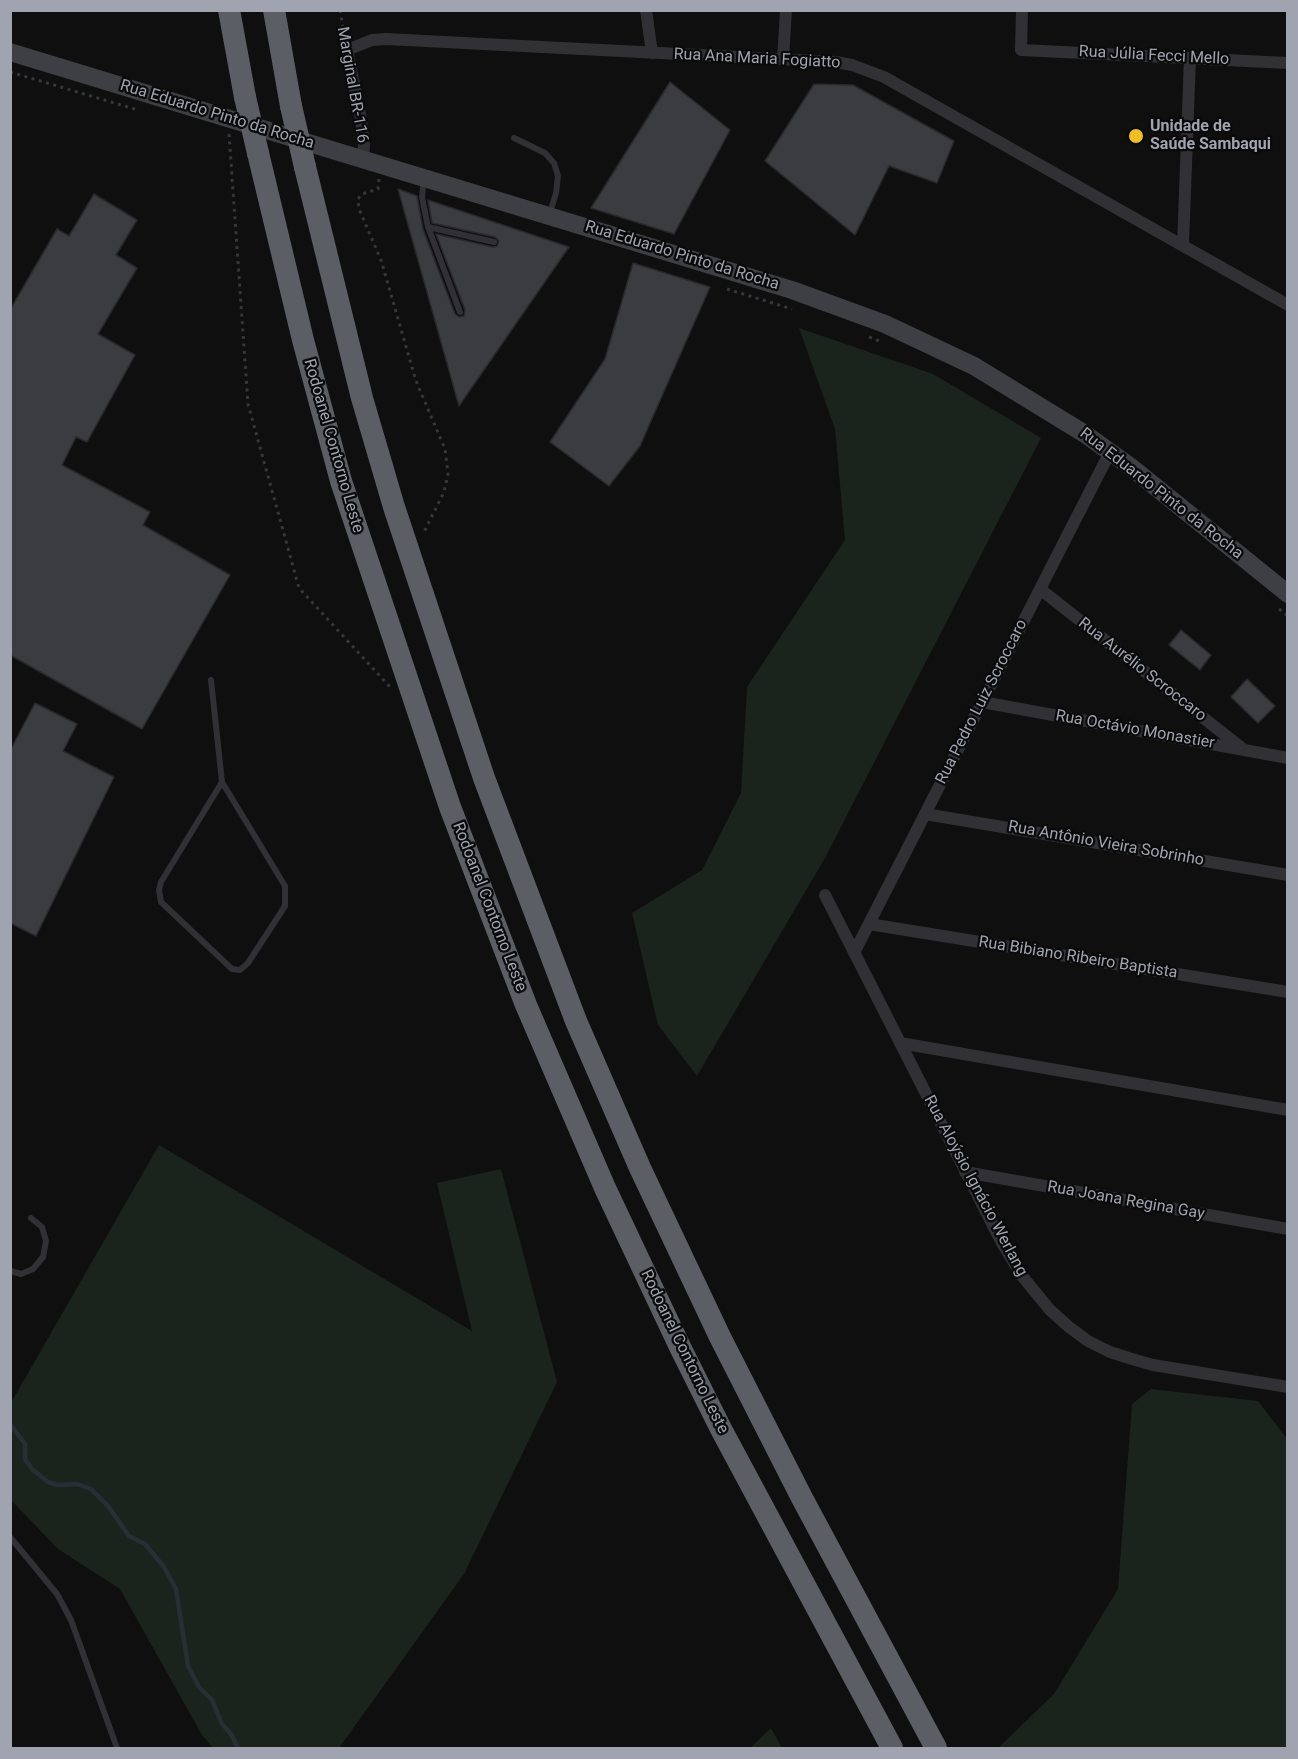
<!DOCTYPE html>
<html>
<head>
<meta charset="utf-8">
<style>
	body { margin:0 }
	#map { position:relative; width:1298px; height:1759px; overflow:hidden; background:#0f0f10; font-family:Roboto,sans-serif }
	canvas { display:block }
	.frame { position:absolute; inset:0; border:12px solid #a0a4b1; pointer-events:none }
</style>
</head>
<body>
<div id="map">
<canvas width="1298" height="1759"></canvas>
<div class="frame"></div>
</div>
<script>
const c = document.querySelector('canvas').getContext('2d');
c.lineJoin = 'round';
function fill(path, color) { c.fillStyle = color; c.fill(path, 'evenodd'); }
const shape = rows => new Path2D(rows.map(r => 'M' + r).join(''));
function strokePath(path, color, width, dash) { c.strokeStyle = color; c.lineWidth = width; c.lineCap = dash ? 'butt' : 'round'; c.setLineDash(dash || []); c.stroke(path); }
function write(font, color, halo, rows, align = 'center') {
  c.font = font + ' Roboto,sans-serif'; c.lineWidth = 4.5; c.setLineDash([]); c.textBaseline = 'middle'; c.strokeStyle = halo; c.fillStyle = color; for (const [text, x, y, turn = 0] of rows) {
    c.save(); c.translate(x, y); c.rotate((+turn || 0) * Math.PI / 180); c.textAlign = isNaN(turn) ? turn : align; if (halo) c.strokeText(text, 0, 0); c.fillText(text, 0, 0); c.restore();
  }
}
const green = shape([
	[799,328,933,374,1041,438,825,858,697,1076,658,1025,632,913,702,870,741,793,747,687,845,540,835,429],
	[159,1145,472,1331,437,1183,501,1169,557,1382,464,1574,339,1748,213,1748,202,1735,120,1589,58,1549,11,1500,11,1400,12,1401],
	[1151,1389,1258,1401,1287,1439,1287,1748,998,1748,1054,1694,1118,1589,1132,1404],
	[771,1728,782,1748,750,1748]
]);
const stream = shape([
	[10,1424,25,1444,25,1459,32,1469,48,1482,58,1485,77,1484,91,1489,108,1506,129,1536,145,1544,164,1567,176,1589,188,1666,199,1687,212,1700,222,1724,231,1734,238,1748]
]);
const building = shape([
	[670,82,730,130,674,234,591,208,670,82],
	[814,84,853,85,954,141,937,183,889,166,855,235,765,161,814,84],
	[398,189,417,196,423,229,455,314,459,317,464,316,465,310,436,234,493,247,497,246,499,241,495,237,432,223,428,200,569,247,459,406,398,189],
	[94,194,137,220,116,255,137,268,98,334,135,355,87,442,76,437,62,465,150,512,143,525,230,575,142,729,10,655,10,310,57,229,69,236,94,194],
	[633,263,710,287,640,446,609,486,550,442,605,359,633,263],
	[1181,630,1211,655,1200,670,1169,645,1181,630],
	[1247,679,1275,706,1258,723,1231,697,1247,679],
	[35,703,77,724,63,751,114,777,36,936,10,923,10,751,35,703]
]);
const path = shape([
	[340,10,345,39],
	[10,72,138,110],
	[229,134,248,404,299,588,390,687],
	[379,179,378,189,362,194,358,199,359,209,381,260,416,381,445,449,448,474,444,492,423,534],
	[727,289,792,309],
	[869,337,882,342],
	[1279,609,1288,616]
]);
const lane = shape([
	[514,138,545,153,554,163,558,176,556,193,550,213],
	[424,179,422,197,428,227,460,312],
	[428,227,494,242],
	[211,680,222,782,161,882,159,890,161,902,232,969,240,970,248,963,285,906,285,886,222,782],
	[10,1271,21,1274,33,1269,43,1257,46,1241,42,1227,31,1218],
	[10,1537,57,1594,71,1620,117,1748]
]);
const street = shape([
	[646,10,652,53],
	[1022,10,1021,50,1288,63],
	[783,59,786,10],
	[363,160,364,145,361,119,347,50,372,40,386,39,836,62,852,65,884,77,1288,305],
	[1183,245,1190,58],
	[1040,589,1243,749],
	[982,702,1288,758],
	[925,814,1288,875],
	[825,895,1002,1243,1022,1276,1050,1310,1069,1327,1088,1341,1110,1352,1132,1359,1153,1365,1288,1387],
	[869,924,1288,992],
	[854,953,1110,452],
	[900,1043,1288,1110],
	[965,1172,1288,1229]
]);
const secondary = shape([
	[10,52,792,290,885,324,974,366,1085,434,1131,467,1288,594]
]);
const highway = shape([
	[229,10,245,97],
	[274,10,291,106],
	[258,153,303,340,341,481,450,807,526,1005,605,1188,681,1349,721,1429,892,1748],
	[305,167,362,398,394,507,484,778,576,1021,640,1168,720,1337,802,1498,936,1748]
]);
const highwayBridge = shape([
	[245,97,258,153],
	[291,106,305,167]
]);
const markers = [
	[1136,136,8,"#f0be27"]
];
const streetNames = [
	["Rua Júlia Fecci Mello",1154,56,3],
	["Rua Ana Maria Fogiatto",757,59,3],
	["Marginal BR-116",352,85,80],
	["Rua Eduardo Pinto da Rocha",217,115,17],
	["Rua Eduardo Pinto da Rocha",682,256,17],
	["Rodoanel Contorno Leste",333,446,74],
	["Rua Eduardo Pinto da Rocha",1161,494,38],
	["Rua Aurélio Scroccaro",1142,670,38],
	["Rua Pedro Luiz Scroccaro",982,702,-63],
	["Rua Octávio Monastier",1135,730,10],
	["Rua Antônio Vieira Sobrinho",1106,844,10],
	["Rodoanel Contorno Leste",489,907,69],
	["Rua Bibiano Ribeiro Baptista",1078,958,9],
	["Rua Aloýsio Ignácio Werlang",975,1186,62],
	["Rua Joana Regina Gay",1126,1201,10],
	["Rodoanel Contorno Leste",684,1352,64]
];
const poiNames = [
	["Unidade de",1150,127],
	["Saúde Sambaqui",1150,145]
];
fill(green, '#1b231d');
strokePath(stream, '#282e35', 4.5);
fill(building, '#3b3c40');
strokePath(building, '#29292c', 1.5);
strokePath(path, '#36373c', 3, [3, 4.5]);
strokePath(lane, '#303035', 6);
strokePath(street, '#303035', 12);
strokePath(secondary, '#3e3f45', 18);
strokePath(highway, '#5c5e66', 22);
strokePath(highwayBridge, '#5c5e66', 22);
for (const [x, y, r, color] of markers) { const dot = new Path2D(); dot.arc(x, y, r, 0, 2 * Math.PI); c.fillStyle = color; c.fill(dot); strokePath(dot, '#0a0a0b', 2); }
write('16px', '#a0a4b1', '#0a0a0b', streetNames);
write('bold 16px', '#a0a4b1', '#0a0a0b', poiNames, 'left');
</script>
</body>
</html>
